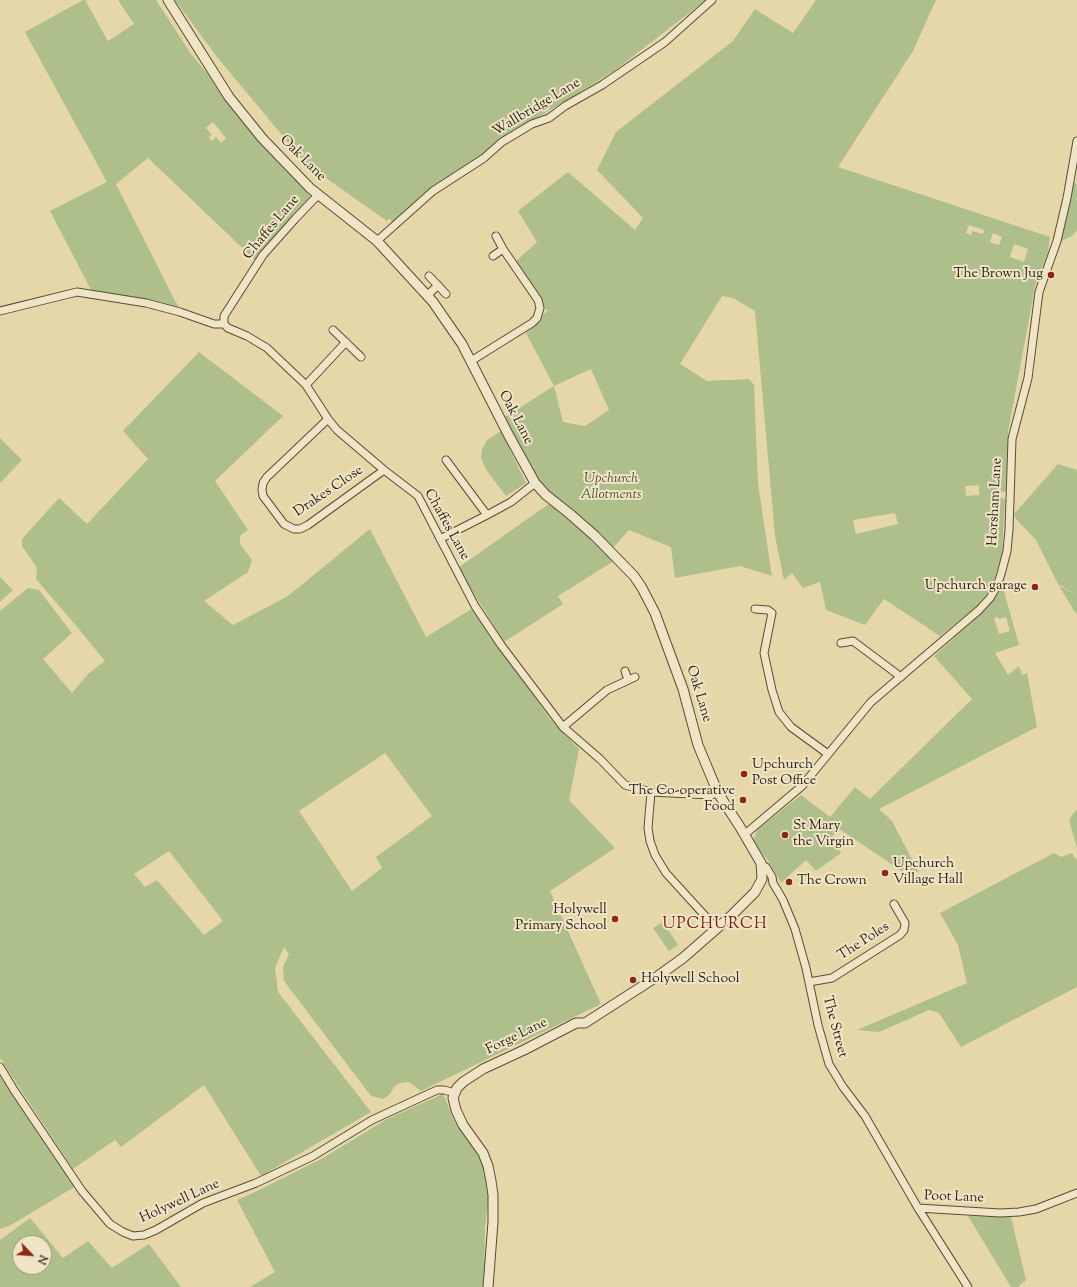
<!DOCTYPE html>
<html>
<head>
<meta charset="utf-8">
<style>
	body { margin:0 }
	#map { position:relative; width:1077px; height:1287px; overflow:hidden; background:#e6d7a8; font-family:"Sorts Mill Goudy",serif }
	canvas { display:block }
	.north { position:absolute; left:12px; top:1235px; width:40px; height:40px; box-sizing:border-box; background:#efe5c6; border:1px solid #9f957e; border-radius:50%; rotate:115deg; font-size:11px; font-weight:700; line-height:16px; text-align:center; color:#281d11 }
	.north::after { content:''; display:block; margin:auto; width:14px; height:18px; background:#8f2418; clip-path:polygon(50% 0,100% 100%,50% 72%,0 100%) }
</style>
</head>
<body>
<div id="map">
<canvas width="1077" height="1287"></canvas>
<div class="north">N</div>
</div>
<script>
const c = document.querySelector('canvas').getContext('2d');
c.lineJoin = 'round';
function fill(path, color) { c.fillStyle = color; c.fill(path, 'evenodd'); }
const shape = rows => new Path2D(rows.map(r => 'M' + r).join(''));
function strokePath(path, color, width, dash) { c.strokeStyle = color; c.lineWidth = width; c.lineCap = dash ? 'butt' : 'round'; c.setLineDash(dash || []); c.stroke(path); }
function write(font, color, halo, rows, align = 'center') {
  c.font = font + ' "Sorts Mill Goudy",serif'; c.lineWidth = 4; c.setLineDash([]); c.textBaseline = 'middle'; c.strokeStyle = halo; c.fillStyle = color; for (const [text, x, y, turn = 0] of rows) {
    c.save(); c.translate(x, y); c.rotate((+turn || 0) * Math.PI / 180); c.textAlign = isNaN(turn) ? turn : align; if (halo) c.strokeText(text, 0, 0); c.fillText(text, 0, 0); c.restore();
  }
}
const green = shape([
	[83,0,85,0,108,41,134,24,118,0,156,0,191,54,311,197,255,260,148,158,116,184,175,301,180,308,91,290,50,211,107,182,25,32],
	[213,122,226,138,221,143,216,137,212,141,209,137,212,135,206,128],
	[175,0,706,0,614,71,498,142,490,149,433,187,392,223,390,218,387,221,306,164,217,57],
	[816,0,936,0,913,51,838,167,1050,237,1048,252,1035,287,1008,432,1007,491,998,493,999,496,1005,500,1002,554,991,589,976,607,940,636,884,599,865,625,826,610,820,582,803,588,792,573,784,580,775,536,755,311,733,298,722,296,680,364,707,381,749,379,754,385,758,484,772,576,740,566,675,578,671,547,629,530,612,549,554,498,539,483,503,418,554,386,526,333,547,311,515,262,537,242,518,211,568,172,635,230,643,218,597,170,616,132,733,41,755,9,793,33],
	[969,225,984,230,983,234,972,231,971,235,966,233],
	[993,233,1002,237,999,245,990,242],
	[1014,244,1028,249,1024,262,1010,257],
	[591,369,609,410,585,426,563,422,554,386],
	[979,485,979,495,966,496,965,486],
	[895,513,898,524,856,534,853,520],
	[1074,183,1077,184,1077,230,1072,236,1059,242],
	[199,352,283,416,215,481,248,530,240,536,240,544,252,560,248,572,204,601,233,625,288,596,370,529,426,637,473,608,549,718,579,749,569,800,615,848,550,891,601,1004,421,1091,409,1082,400,1083,394,1087,390,1094,383,1099,371,1096,284,981,283,967,289,954,284,947,275,968,278,992,371,1112,261,1176,204,1085,121,1147,115,1140,73,1169,0,1058,0,611,28,588,39,590,72,633,43,659,72,693,89,673,105,661,78,628,36,579,37,568,22,546,22,539,59,498,87,524,148,459,123,431],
	[385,753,432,816,376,857,382,868,352,891,299,811],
	[169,851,223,921,204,935,157,880,145,887,134,874],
	[501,431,526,483,506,496,487,471,481,458,482,449,487,440],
	[0,438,22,460,0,483],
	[1058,464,1077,470,1077,595,1058,584,1036,540,1016,519,1014,514],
	[550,503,576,525,614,561,558,596,563,604,504,642,458,568],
	[0,577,13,590,0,602],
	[1059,586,1077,595,1077,614,1075,612],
	[1003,588,1019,645,995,653,1008,675,1019,666,1022,675,1027,673,1037,727,879,809,892,821,918,871,909,876,841,830,832,836,841,853,816,871,806,860,781,883,769,862,753,841,757,830,801,795,830,817,855,787,870,799,972,699,934,656,977,617],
	[998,617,999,619,1006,617,1010,631,999,634,994,618],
	[1077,810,1077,848,1069,820,1075,811],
	[1054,853,1061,857,1072,853,1077,861,1077,987,961,1047,939,1013,929,1010,879,1032,857,1030,967,983,958,945,940,913],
	[663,922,678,945,669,951,653,928],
	[0,1077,76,1186,11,1225,0,1229],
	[443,1094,455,1122,482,1161,489,1197,485,1226,484,1287,250,1287,275,1272,237,1200,253,1193,323,1158,387,1119],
	[968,1216,1011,1217,1026,1280,1018,1287,1011,1287],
	[30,1218,63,1258,88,1241,112,1268,149,1244,181,1287,0,1287,0,1240],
	[20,1243,44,1243,44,1267,20,1267]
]);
const minor = shape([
	[318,195,295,219,263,255,224,316,224,324,228,328,247,336,267,348,306,385,328,419,337,430,384,470,418,496,475,606,501,645,563,727,600,759,625,785,651,792,711,795,718,793],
	[377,241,433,191,484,158,502,142,532,124,549,118,565,106,602,85,665,42,712,0],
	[493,256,503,249],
	[429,276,446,294],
	[428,295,438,285],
	[0,311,77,292,146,303,180,312,214,324,224,324],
	[333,330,361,357],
	[471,361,532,323,537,318,540,308,538,300,503,249,496,236],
	[306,385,346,342],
	[328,419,267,477,263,483,262,490,263,496,284,524,294,529,300,529,308,525,384,470],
	[446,460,487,515],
	[440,539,487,515,511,502,535,483],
	[755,609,768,610,772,613,764,653,772,690,779,712,791,727,828,754],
	[841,643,853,641,901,677],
	[625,671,628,680],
	[563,727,607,690,635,677],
	[651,792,648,828,650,841,655,855,666,873,717,929],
	[744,835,802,786,871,702,979,610,990,598,997,586,1001,574,1007,551,1009,530,1012,439,1028,378,1039,292,1057,241,1067,198,1077,141],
	[761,865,766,867,772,877,773,883,783,900,795,929,806,968,818,1025,829,1064,843,1087,865,1116,918,1208,968,1287],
	[809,982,832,978,900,935,904,930,905,923,894,904],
	[0,1067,14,1090,82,1191,110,1224,123,1232,133,1236,144,1235,156,1230,203,1203,256,1183,313,1156,372,1120,437,1090,444,1090,455,1093],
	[918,1208,1000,1213,1019,1212,1036,1209,1077,1193]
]);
const tertiary = shape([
	[168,0,229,97,262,138,310,188,377,241,433,302,462,344,508,434,535,483,546,495,570,514,595,536,634,576,642,588,655,613,683,689,698,745,718,793,740,827,761,863,762,879,755,892,731,916,683,958,658,976,585,1023,576,1023,524,1050,483,1069,463,1082,457,1088,453,1098,456,1110,463,1125,483,1153,488,1166,491,1181,493,1195,493,1222,488,1287]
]);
const markers = [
	[1051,275,4,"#8f2418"],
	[1035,587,4,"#8f2418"],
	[744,774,4,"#8f2418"],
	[743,800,4,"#8f2418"],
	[785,835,4,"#8f2418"],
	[885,873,4,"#8f2418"],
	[789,882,4,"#8f2418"],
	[615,919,4,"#8f2418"],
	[633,980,4,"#8f2418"]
];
const streetNames = [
	["Wallbridge Lane",537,108,-31],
	["Oak Lane",302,159,45],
	["Chaffes Lane",272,228,-50],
	["Oak Lane",515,418,62],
	["Drakes Close",329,492,-34],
	["Horsham Lane",996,502,-87],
	["Chaffes Lane",446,525,61],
	["Oak Lane",698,694,73],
	["The Poles",864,942,-33],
	["The Street",834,1027,75],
	["Forge Lane",517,1037,-26],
	["Poot Lane",954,1198,2],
	["Holywell Lane",180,1202,-25]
];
const poiNames = [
	["The Brown Jug",1043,275,"right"],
	["Upchurch garage",1027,587,"right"],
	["Upchurch",752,766],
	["Post Office",752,782],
	["The Co-operative",735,792,"right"],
	["Food",735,808,"right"],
	["St Mary",793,827],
	["the Virgin",793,843],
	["Upchurch",893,865],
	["Village Hall",893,881],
	["The Crown",797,882],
	["Holywell",607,911,"right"],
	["Primary School",607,927,"right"],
	["Holywell School",641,980]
];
const parkNames = [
	["Upchurch",611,480],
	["Allotments",611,496]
];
const quarterNames = [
	["UPCHURCH",715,925]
];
fill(green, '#aebf8c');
strokePath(minor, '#584c37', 9);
strokePath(tertiary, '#584c37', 11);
strokePath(minor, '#efe5c6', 7);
strokePath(tertiary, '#efe5c6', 9);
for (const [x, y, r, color] of markers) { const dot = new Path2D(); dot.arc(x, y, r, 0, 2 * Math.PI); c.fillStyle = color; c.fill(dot); strokePath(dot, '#efe5c6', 1.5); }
write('14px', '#281d11', '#efe5c6', streetNames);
write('14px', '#281d11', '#efe5c6', poiNames, 'left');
write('italic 14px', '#504e36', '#efe5c6', parkNames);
c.letterSpacing = '1px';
write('16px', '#7a1f14', '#efe5c6', quarterNames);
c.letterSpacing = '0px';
</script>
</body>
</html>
